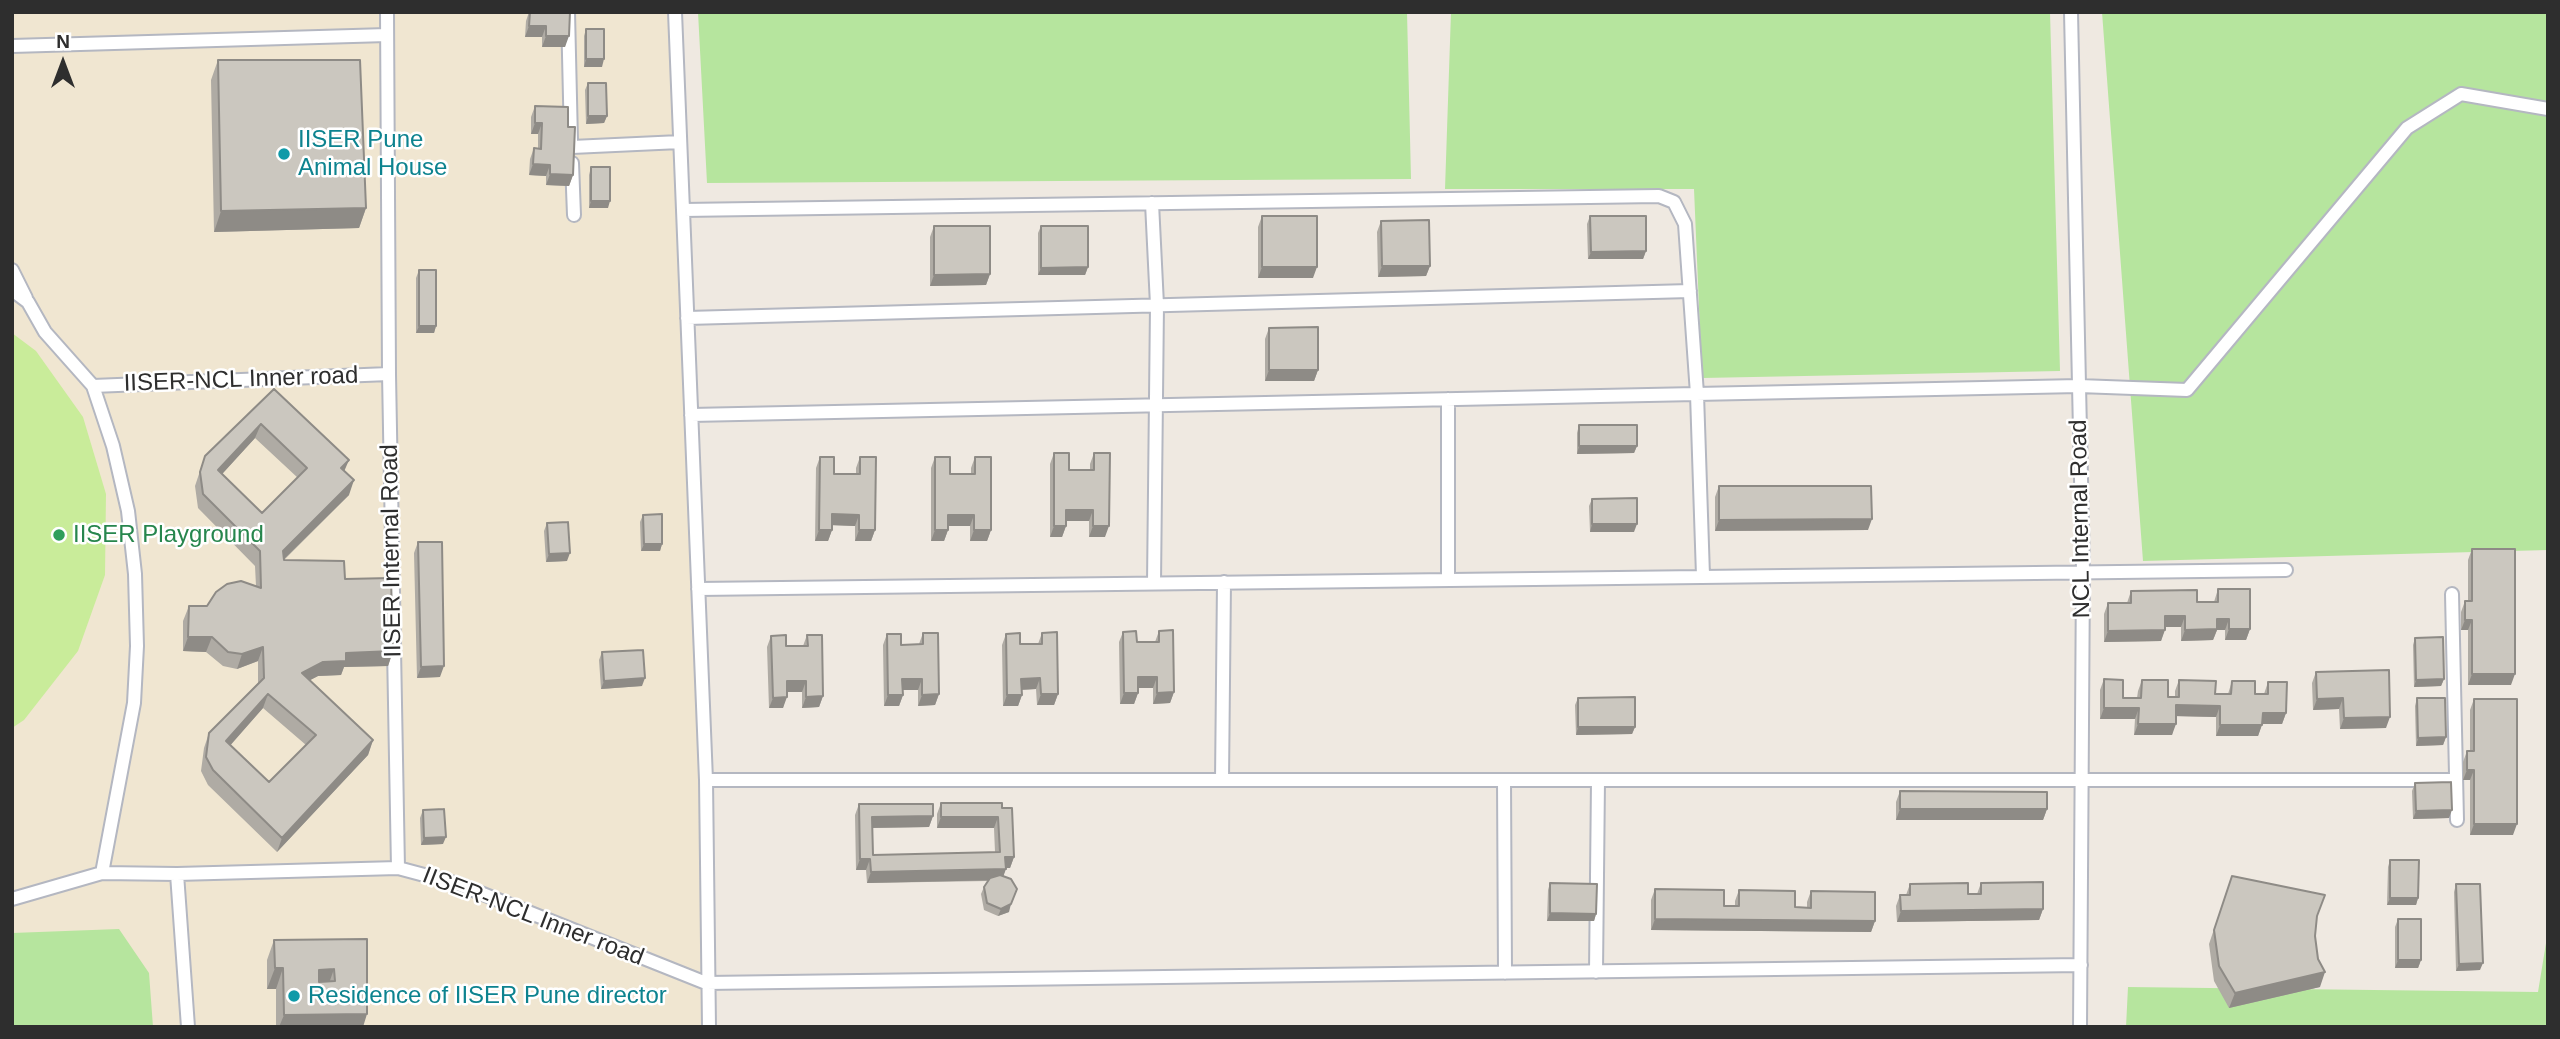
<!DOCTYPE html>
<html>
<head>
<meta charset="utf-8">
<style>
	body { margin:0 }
	#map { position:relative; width:2560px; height:1039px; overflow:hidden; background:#efe9e1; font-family:Arial,sans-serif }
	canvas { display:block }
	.frame { position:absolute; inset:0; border:14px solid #2e2e2e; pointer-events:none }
	.north { position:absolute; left:28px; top:28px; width:70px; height:70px; -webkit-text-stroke:5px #fff; paint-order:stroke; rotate:0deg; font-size:19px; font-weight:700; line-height:28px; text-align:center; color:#2e2e2e }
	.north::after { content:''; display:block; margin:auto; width:24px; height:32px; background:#2e2e2e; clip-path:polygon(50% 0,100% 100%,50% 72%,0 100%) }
</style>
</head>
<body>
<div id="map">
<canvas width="2560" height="1039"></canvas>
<div class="frame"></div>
<div class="north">N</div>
</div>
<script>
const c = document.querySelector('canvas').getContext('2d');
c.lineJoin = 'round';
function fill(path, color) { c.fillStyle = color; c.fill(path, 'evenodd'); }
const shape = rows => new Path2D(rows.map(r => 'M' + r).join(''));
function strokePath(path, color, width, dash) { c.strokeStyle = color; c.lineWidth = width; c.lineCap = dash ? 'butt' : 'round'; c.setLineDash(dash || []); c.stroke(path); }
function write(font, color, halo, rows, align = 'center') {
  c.font = font + ' Arial,sans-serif'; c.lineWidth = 5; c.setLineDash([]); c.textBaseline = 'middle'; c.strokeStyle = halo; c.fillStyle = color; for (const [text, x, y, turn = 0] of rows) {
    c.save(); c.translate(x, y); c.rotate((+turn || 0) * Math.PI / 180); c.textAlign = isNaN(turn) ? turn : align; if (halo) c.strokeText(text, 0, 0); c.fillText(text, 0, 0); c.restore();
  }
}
const education = shape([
	[12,12,679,12,706,780,706,1027,12,1027]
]);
const green = shape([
	[698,12,1407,12,1411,179,707,183],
	[1451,12,2050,12,2060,371,1702,378,1694,189,1445,189],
	[2102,12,2548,12,2548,550,2143,561],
	[119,929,149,973,153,1027,12,1027,12,933],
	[2548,931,2548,1027,2126,1027,2128,987,2538,992]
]);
const pitch = shape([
	[12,333,36,351,83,417,106,494,105,575,78,651,24,720,12,728]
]);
const lane = shape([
	[387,12,389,374,398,868],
	[568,12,571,141],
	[675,12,706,780,709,1027],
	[2071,12,2083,571,2080,1027],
	[12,46,387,35],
	[572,147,680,142],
	[572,163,574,215],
	[1152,203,1157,305,1154,583],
	[683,210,1659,196,1674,202,1685,224,1697,394,1703,576],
	[12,270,26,298],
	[12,290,28,302,45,332,93,386,113,446,128,511,135,574,137,646,134,703,102,873],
	[687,318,1690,291],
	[93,386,389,374],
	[1448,399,1448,579],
	[691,415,2079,386,2187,390,2407,128,2461,94,2548,109],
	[698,589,2286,570],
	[2452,594,2457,820],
	[706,780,2456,780],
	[1222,780,1224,582],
	[1504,780,1505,973],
	[177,874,188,1027],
	[12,899,102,873,177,874,398,868,458,884,706,983,2081,965],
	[1596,972,1598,780]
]);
const wall = shape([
	[529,12,570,12,565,47,542,47,542,37,525,37,526,21],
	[586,29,602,67,584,67,584,36],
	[218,60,366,208,359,228,214,232,211,80],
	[588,83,607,116,604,123,586,124,585,90],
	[535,106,568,127,573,175,569,186,546,185,546,176,529,175,530,159,534,148,538,149,538,134,531,134,531,117],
	[591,167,608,208,589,208,589,175],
	[1262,216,1313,278,1258,278,1258,227],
	[1590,216,1646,251,1643,259,1588,259,1587,224],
	[1381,221,1430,266,1426,276,1378,277,1377,232],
	[934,226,990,274,986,285,930,286,930,237],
	[1041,226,1088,267,1085,275,1038,275,1038,233],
	[419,270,436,326,434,333,416,333,416,278],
	[1269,328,1318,370,1314,381,1265,381,1265,339],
	[274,389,344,471,349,495,284,560,345,579,393,651,388,666,344,667,341,675,318,676,310,680,373,740,368,755,277,852,208,785,201,771,204,748,209,733,258,683,258,661,237,669,223,666,206,652,183,651,183,621,189,606,207,606,256,586,255,566,198,508,195,486,205,456],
	[255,438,298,478,262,513,222,474],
	[263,708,306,745,269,782,230,745],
	[1579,425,1637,446,1634,453,1577,454,1577,433],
	[1054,453,1069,470,1090,470,1090,464,1094,453,1105,537,1089,537,1089,521,1066,521,1066,526,1062,537,1050,537,1050,464],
	[820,457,834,474,856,474,856,468,860,457,875,530,871,541,855,541,855,526,832,525,832,530,828,541,815,541,816,468],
	[935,457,950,474,971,474,971,468,975,457,991,530,987,541,970,541,970,526,948,526,948,530,944,541,931,541,931,468],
	[1719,486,1868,530,1715,531,1715,497],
	[1592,499,1634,532,1590,532,1589,506],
	[643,515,662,544,660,551,641,551,640,522],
	[547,523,567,561,546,562,544,531],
	[418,542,440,677,417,678,414,553],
	[2472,549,2511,685,2468,685,2468,630,2461,630,2461,612,2465,601,2468,601,2468,560],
	[2218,589,2250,629,2246,640,2225,640,2225,630,2217,630,2213,640,2181,641,2181,627,2165,627,2161,641,2104,642,2104,614,2108,603,2127,603,2131,591,2197,602,2214,602],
	[1159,631,1174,692,1170,703,1153,704,1153,688,1138,688,1138,693,1134,704,1120,704,1119,642,1123,632,1137,642,1155,642],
	[923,633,939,694,935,705,918,706,918,690,903,690,903,695,899,706,884,706,883,645,887,634,901,645,919,644],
	[1042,633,1058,694,1054,705,1037,705,1036,689,1021,690,1022,695,1018,706,1003,706,1002,645,1006,634,1020,644,1038,644],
	[807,635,823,696,819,707,802,708,802,692,787,692,783,708,769,708,767,647,771,636,786,646,803,646],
	[2415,638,2444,679,2441,686,2414,687,2413,645],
	[602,652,642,686,601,689,599,660],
	[2316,672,2386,728,2340,729,2339,709,2313,710,2312,683],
	[2104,679,2123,698,2137,698,2138,691,2142,680,2168,697,2175,697,2175,691,2179,680,2215,694,2228,694,2232,681,2255,694,2264,694,2268,682,2286,713,2282,724,2262,724,2258,736,2216,736,2216,717,2176,716,2172,735,2134,735,2135,719,2100,719,2100,690],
	[1578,698,1635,727,1632,734,1576,735,1575,705],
	[2417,698,2446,737,2443,745,2416,746,2415,706],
	[2474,699,2513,835,2470,835,2470,780,2463,780,2463,762,2467,751,2470,751,2470,710],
	[2415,783,2449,818,2413,819,2412,791],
	[1900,791,2047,809,2043,820,1896,820,1896,802],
	[941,803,1002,808,1014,857,1010,868,1006,868,1003,876,1009,912,998,916,984,910,981,894,984,887,988,881,867,883,866,870,856,870,855,815,859,804,933,816,929,827,872,828,873,855,995,852,994,828,937,828,937,814],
	[423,810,443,844,421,845,420,818],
	[2390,860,2418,898,2416,905,2387,905,2388,867],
	[2232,876,2317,916,2315,936,2320,987,2229,1008,2214,981,2209,944],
	[1550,883,1596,914,1594,921,1547,921,1548,890],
	[1981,883,2043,909,2039,920,1897,922,1896,906,1900,895,1906,895,1910,884,1968,894,1977,894],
	[2456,884,2480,970,2456,971,2454,892],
	[1655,889,1724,906,1735,906,1735,901,1739,890,1795,907,1807,908,1807,902,1811,891,1875,921,1871,932,1651,930,1651,900],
	[2398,919,2421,960,2418,968,2395,968,2395,927],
	[367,939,363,1027,276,1027,276,989,267,989,267,960,274,940]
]);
const shadedWall = shape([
	[529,26,546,26,542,37,525,37],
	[546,36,569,36,565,47,542,47],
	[586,59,604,59,602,67,584,67],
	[588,116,607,116,604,123,586,124],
	[535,123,542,123,538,134,531,134],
	[533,164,550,165,546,176,529,175],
	[550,174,573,175,569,186,546,185],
	[591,201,610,201,608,208,589,208],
	[366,208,359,228,214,232,221,211],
	[1646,251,1643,259,1588,259,1591,252],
	[1382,266,1430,266,1426,276,1378,277],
	[1088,267,1085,275,1038,275,1041,268],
	[1262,267,1317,267,1313,278,1258,278],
	[990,274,986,285,930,286,934,275],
	[419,326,436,326,434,333,416,333],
	[1269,370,1318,370,1314,381,1265,381],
	[261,424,255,438,213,484,218,470],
	[1579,446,1637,446,1634,453,1577,454],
	[349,460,343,474,341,468],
	[354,480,349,495,278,565,283,551],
	[1066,510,1093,510,1089,521,1062,521],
	[832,514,859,515,855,526,828,525],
	[948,515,974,515,970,526,944,526],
	[1872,519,1868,530,1715,531,1719,520],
	[1592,524,1637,524,1634,532,1590,532],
	[1054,526,1066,526,1062,537,1050,537],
	[1093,526,1109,526,1105,537,1089,537],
	[819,530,832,530,828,541,815,541],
	[859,530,875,530,871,541,855,541],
	[935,530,948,530,944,541,931,541],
	[974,530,991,530,987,541,970,541],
	[644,544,662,544,660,551,641,551],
	[570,553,567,561,546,562,549,554],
	[2165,616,2185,616,2181,627,2161,627],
	[2217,619,2229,619,2225,630,2217,630,2213,640,2181,641,2185,630],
	[2465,620,2472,620,2468,630,2461,630],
	[2229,629,2250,629,2246,640,2225,640],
	[2165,630,2161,641,2104,642,2108,631],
	[188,637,212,637,206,652,183,651],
	[263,647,258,661,237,669,242,654],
	[393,651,388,666,344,667,341,675,318,676,297,687,302,673,323,662,346,653],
	[444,666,440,677,417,678,421,667],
	[2472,674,2515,674,2511,685,2468,685],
	[1138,677,1157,677,1153,688,1134,688],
	[645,678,642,686,601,689,604,681],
	[1040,678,1036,689,1017,690,1021,679],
	[902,679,922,679,918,690,898,690],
	[2444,679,2441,686,2414,687,2416,680],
	[787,681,806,681,802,692,783,692],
	[1174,692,1170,703,1153,704,1157,693],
	[1124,693,1138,693,1134,704,1120,704],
	[268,694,263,708,221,756,226,741],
	[939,694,935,705,918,706,922,695],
	[1041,694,1058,694,1054,705,1037,705],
	[888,695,903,695,899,706,884,706],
	[1007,695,1022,695,1018,706,1003,706],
	[823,696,819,707,802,708,806,697],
	[787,697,783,708,769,708,773,698],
	[2343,698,2339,709,2313,710,2317,699],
	[2176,705,2220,706,2216,717,2172,716],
	[2104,708,2139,708,2135,719,2100,719],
	[2263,713,2286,713,2282,724,2259,724],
	[2390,717,2386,728,2340,729,2344,718],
	[2138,724,2176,724,2172,735,2134,735],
	[2220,725,2262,725,2258,736,2216,736],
	[1578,727,1635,727,1632,734,1576,735],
	[2446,737,2443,745,2416,746,2418,738],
	[373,740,368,755,277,852,282,838],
	[2467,770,2474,770,2470,780,2463,780],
	[1900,809,2047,809,2043,820,1896,820],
	[2452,810,2449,818,2413,819,2416,811],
	[933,816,929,827,868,828,872,817],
	[941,817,998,817,994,828,937,828],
	[2474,824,2517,824,2513,835,2470,835],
	[446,837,443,844,421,845,424,838],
	[1005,857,1014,857,1010,868,1001,868],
	[860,859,870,859,866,870,856,870],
	[1006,869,1002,880,867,883,871,872],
	[2390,898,2418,898,2416,905,2387,905],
	[1011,904,1009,912,998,916,1001,909],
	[2043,909,2039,920,1897,922,1901,911],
	[1550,913,1596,914,1594,921,1547,921],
	[1655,919,1875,921,1871,932,1651,930],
	[2398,960,2421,960,2418,968,2395,968],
	[2483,963,2480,970,2456,971,2459,964],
	[275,968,283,968,276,989,267,989],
	[334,969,327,989,312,990,319,970],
	[2325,972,2320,987,2229,1008,2235,993],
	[367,1014,363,1027,279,1027,284,1015]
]);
const building = shape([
	[530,12,570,12,569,36,546,36,546,26,529,26,530,12],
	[586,29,604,29,604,59,586,59,586,29],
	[218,60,360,60,366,208,221,211,218,60],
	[588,83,606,83,607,116,588,116,588,83],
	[535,106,568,107,568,127,575,127,573,175,550,174,550,165,533,164,534,148,541,149,542,123,535,123,535,106],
	[591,167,610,167,610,201,591,201,591,167],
	[1262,216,1317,216,1317,267,1262,267,1262,216],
	[1590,216,1646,216,1646,251,1591,252,1590,216],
	[1429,220,1430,266,1382,266,1381,221,1429,220],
	[934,226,990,226,990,274,934,275,934,226],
	[1041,226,1088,226,1088,267,1041,268,1041,226],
	[419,270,436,270,436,326,419,326,419,270],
	[1318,327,1318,370,1269,370,1269,328,1318,327],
	[274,389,349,460,341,468,354,480,283,551,284,560,344,561,345,579,391,578,393,651,346,653,346,661,323,662,302,673,373,740,282,838,213,770,206,757,209,733,264,678,263,647,242,654,228,652,212,637,188,637,189,606,207,606,216,592,227,584,241,581,261,588,260,551,203,494,200,472,205,456,274,389],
	[261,424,307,468,262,513,218,470,261,424],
	[268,694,316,735,269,782,226,741,268,694],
	[1579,425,1637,425,1637,446,1579,446,1579,425],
	[1054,453,1069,453,1069,470,1094,470,1094,453,1110,453,1109,526,1093,526,1093,510,1066,510,1066,526,1054,526,1054,453],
	[820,457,834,457,834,474,860,474,860,457,876,457,875,530,859,530,859,515,832,514,832,530,819,530,820,457],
	[935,457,950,457,950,474,975,474,975,457,991,457,991,530,974,530,974,515,948,515,948,530,935,530,935,457],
	[1719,486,1871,486,1872,519,1719,520,1719,486],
	[1637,498,1637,524,1592,524,1592,499,1637,498],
	[662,514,662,544,644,544,643,515,662,514],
	[568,522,570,553,549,554,547,523,568,522],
	[418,542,442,542,444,666,421,667,418,542],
	[2472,549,2515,549,2515,674,2472,674,2472,620,2465,620,2465,601,2472,601,2472,549],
	[2218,589,2250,589,2250,629,2229,629,2229,619,2217,619,2217,629,2185,630,2185,616,2165,616,2165,630,2108,631,2108,603,2131,603,2131,591,2197,590,2197,602,2218,602,2218,589],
	[1173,630,1174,692,1157,693,1157,677,1138,677,1138,693,1124,693,1123,632,1136,631,1137,642,1159,642,1159,631,1173,630],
	[1057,632,1058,694,1041,694,1040,678,1021,679,1022,695,1007,695,1006,634,1020,633,1020,644,1042,644,1042,633,1057,632],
	[923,633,938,633,939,694,922,695,922,679,902,679,903,695,888,695,887,634,901,634,901,645,923,644,923,633],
	[786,635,786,646,808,646,807,635,822,635,823,696,806,697,806,681,787,681,787,697,773,698,771,636,786,635],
	[2443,637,2444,679,2416,680,2415,638,2443,637],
	[643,650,645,678,604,681,602,652,643,650],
	[2389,670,2390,717,2344,718,2343,698,2317,699,2316,672,2389,670],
	[2104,679,2123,680,2123,698,2141,698,2142,680,2168,680,2168,697,2179,697,2179,680,2216,681,2215,694,2231,694,2232,681,2255,681,2255,694,2268,694,2268,682,2287,682,2286,713,2263,713,2262,725,2220,725,2220,706,2176,705,2176,724,2138,724,2139,708,2104,708,2104,679],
	[1635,697,1635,727,1578,727,1578,698,1635,697],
	[2417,698,2445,698,2446,737,2418,738,2417,698],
	[2474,699,2517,699,2517,824,2474,824,2474,770,2467,770,2467,751,2474,751,2474,699],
	[2451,782,2452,810,2416,811,2415,783,2451,782],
	[1900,791,2047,792,2047,809,1900,809,1900,791],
	[941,803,1002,803,1002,808,1012,808,1014,857,1005,857,1006,869,871,872,870,859,860,859,859,804,933,804,933,816,872,817,873,855,1000,852,998,817,941,817,941,803],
	[444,809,446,837,424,838,423,810,444,809],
	[2390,860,2419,860,2418,898,2390,898,2390,860],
	[1000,875,1011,879,1017,889,1011,904,1001,909,987,903,984,887,990,878,1000,875],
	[2232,876,2325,895,2317,916,2315,936,2318,959,2325,972,2235,993,2219,966,2214,930,2232,876],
	[2043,882,2043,909,1901,911,1900,895,1910,895,1910,884,1968,883,1968,894,1981,894,1981,883,2043,882],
	[1550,883,1597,884,1596,914,1550,913,1550,883],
	[2456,884,2480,884,2483,963,2459,964,2456,884],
	[1655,889,1724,890,1724,906,1739,906,1739,890,1795,891,1795,907,1811,908,1811,891,1875,892,1875,921,1655,919,1655,889],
	[2398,919,2421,919,2421,960,2398,960,2398,919],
	[367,939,367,1014,284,1015,283,968,275,968,274,940,367,939],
	[334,969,335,981,319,982,319,970,334,969]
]);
const markers = [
	[284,154,7,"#0f9aa8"],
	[59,535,7,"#2e9e5b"],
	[294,996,7,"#0f9aa8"]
];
const cultureNames = [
	["IISER Pune",298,140],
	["Animal House",298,168],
	["Residence of IISER Pune director",308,996]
];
const streetNames = [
	["IISER-NCL Inner road",241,380,-2],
	["NCL Internal Road",2081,519,-91],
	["IISER Internal Road",392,551,-91],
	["IISER-NCL Inner road",533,917,21]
];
const leisureNames = [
	["IISER Playground",73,535]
];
fill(education, '#f0e6d1');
fill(green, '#b6e59e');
fill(pitch, '#c9ec9a');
strokePath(lane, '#b4b7c1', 16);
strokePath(lane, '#fff', 12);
fill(wall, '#afaba4');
fill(shadedWall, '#8e8b86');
fill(building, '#cbc7bf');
strokePath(building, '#8e8b86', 2);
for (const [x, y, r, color] of markers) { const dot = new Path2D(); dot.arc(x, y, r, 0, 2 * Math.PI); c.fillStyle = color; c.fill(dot); strokePath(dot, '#fff', 2.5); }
write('24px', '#0d838f', '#fff', cultureNames, 'left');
write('24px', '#2e2e2e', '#fff', streetNames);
write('24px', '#27864d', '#fff', leisureNames, 'left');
</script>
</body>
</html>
